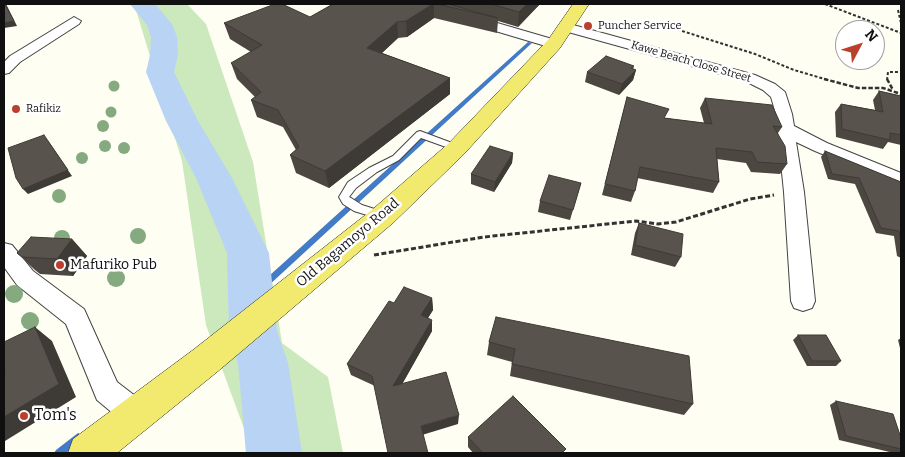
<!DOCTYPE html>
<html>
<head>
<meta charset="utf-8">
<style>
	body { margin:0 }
	#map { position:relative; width:905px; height:457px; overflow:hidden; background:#fefef3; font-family:Bitter,serif }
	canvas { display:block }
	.frame { position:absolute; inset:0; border:5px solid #101010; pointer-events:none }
	.north { position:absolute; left:835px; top:20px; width:50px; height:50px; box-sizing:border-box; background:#fff; border:1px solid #9f9f9f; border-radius:50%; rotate:50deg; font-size:14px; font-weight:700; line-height:20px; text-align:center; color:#101010 }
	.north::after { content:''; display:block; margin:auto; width:18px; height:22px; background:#ba402d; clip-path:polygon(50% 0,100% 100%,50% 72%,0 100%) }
</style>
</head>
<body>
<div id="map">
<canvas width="905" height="457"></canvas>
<div class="frame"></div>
<div class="north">N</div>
</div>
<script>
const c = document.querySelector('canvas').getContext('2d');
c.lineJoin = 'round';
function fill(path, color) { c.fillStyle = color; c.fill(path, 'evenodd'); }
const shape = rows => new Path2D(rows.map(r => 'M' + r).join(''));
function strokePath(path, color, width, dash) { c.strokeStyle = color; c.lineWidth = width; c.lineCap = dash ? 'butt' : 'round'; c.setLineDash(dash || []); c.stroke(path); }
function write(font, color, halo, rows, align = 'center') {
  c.font = font + ' Bitter,serif'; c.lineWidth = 5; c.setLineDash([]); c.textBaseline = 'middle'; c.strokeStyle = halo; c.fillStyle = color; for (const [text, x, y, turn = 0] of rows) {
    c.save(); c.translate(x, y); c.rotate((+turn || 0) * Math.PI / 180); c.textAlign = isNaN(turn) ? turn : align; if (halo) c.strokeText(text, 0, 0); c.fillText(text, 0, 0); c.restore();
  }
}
const green = shape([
	[127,4,187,4,206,24,253,162,282,343,328,377,343,453,253,453,206,325,182,161,135,7]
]);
const stream = shape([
	[528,42,532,43,255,298,252,299,249,298,248,296,249,294,528,42],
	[78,433,81,435,83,438,81,441,66,453,54,453,56,450,78,433]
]);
const river = shape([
	[130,4,155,4,172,24,177,37,178,55,174,72,198,121,232,178,269,253,277,331,288,363,302,453,246,453,238,363,229,331,227,253,196,178,166,121,146,72,150,55,151,37,147,25,130,4]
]);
const pathFar2 = shape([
	[825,4,901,33],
	[898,10,901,23],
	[663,25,755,54,794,70,828,80],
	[887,80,888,72,901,72]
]);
const pathFar1 = shape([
	[824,79,858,88,883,88,901,94],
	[887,79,893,90]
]);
const path = shape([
	[374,255,484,237,636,221,658,224,676,222,750,199,774,195]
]);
const service = shape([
	[420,131,460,146,462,148,457,151,421,138,399,160,377,172,356,188,349,197,351,198,362,205,387,213,388,216,387,219,383,220,354,211,343,204,339,197,348,182,369,168,393,156,417,132,420,131]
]);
const minor = shape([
	[413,4,432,4,559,41,561,44,559,47,554,48,549,47,415,7,413,4],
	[74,17,81,21,79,24,20,62,9,73,4,74,4,62,10,56,74,17],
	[566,23,755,75,775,84,785,92,792,114,794,126,827,143,901,173,901,187,815,151,796,142,804,192,815,301,812,308,803,311,794,308,791,301,784,192,776,114,771,97,763,90,745,81,561,30,559,27,566,23],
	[4,243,12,245,33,271,84,309,117,382,147,405,151,415,147,425,137,429,127,425,97,400,66,324,17,285,4,267,4,243]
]);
const primary = shape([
	[573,4,589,4,560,48,465,153,393,223,217,372,117,453,68,453,73,439,193,350,373,209,449,143,548,40,573,4]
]);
const trees = [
	[114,86,5.5],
	[111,112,5.5],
	[103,126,6],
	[105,146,6],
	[124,148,6],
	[82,158,6],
	[59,196,7],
	[138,236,8],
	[62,238,8],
	[116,278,9],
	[14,294,9],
	[30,321,9]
];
const wall = shape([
	[333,4,540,4,518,27,498,21,497,33,434,18,407,37,398,38,382,53,450,78,450,94,329,188,296,173,290,155,296,150,283,127,257,117,251,100,255,97,237,79,231,63,251,52,230,39,224,23,310,17],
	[633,69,636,70,633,80,619,95,585,82,587,72],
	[879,91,901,96,901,145,888,142,883,149,836,137,835,112,841,104,875,110,873,100],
	[627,97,665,118,704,123,700,108,705,98,782,127,778,133,787,164,780,174,751,172,746,163,717,159,719,182,713,193,637,178,635,191,631,202,602,195],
	[825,151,901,182,901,258,897,256,894,236,876,233,855,184,828,179,821,157],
	[513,153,512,163,494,192,471,184,471,174],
	[581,183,570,220,538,212,540,201],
	[639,223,681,257,675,267,631,255,635,233],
	[72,239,87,256,73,276,40,274,35,270,17,253],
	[432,298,433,310,428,318,432,331,402,384,458,424,351,375,347,364,394,303],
	[496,317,693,404,684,415,510,376,512,362,487,355,489,342],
	[798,335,841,361,836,366,807,366,793,340],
	[901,338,901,352,898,340],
	[836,401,901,438,901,453,894,453,839,440,830,405],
	[468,437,564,453,473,453,468,447]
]);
const shadedWall = shape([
	[5,4,6,4,17,26,4,28],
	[433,4,434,4,434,18,407,37,406,21],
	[527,4,540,4,518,27,519,12],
	[397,22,398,38,370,64,367,48],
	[634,66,631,75,636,70,633,80,619,95,622,84,631,68],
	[450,78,450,94,329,188,325,171],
	[48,141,72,176,28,194,23,189],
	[513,153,512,163,494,192,495,182],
	[72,239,87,256,73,276,57,259],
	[432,298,433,310,422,327,421,315],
	[432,320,432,331,395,397,393,386],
	[35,327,52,341,76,397,5,441,4,440,4,417],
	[459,415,458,424,422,435,421,426]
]);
const building = shape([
	[4,4,5,4,14,21,4,23,4,4],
	[275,4,282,4,310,17,333,4,433,4,406,21,397,22,367,48,450,78,325,171,290,155,299,147,278,110,251,100,261,92,231,63,262,45,224,23,275,4],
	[437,4,448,4,498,18,437,4],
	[491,4,527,4,519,12,491,4],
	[606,56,634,66,631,68,636,70,622,84,587,72,606,56],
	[879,91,901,96,901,135,890,133,890,140,842,129,841,104,883,112,879,91],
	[627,97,669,109,664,118,712,124,705,98,772,105,782,127,773,126,785,146,787,164,757,162,752,152,716,148,719,182,640,167,635,191,605,184,627,97],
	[44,135,68,170,23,189,16,178,8,148,44,135],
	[490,146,513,153,495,182,471,174,490,146],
	[825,151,901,182,901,243,899,231,881,228,859,178,832,174,825,151],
	[549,175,581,183,573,210,540,201,549,175],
	[639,223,683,234,681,257,635,245,639,223],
	[31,237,72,239,57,259,22,257,17,253,31,237],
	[404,287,432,298,421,315,432,320,393,386,446,372,459,415,421,426,428,453,388,453,372,376,347,364,389,301,394,303,404,287],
	[496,317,689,356,693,404,512,364,515,349,489,342,496,317],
	[35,327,59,384,4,417,4,372,5,372,4,365,4,342,35,327],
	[798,335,826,335,841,361,812,361,798,335],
	[513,396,566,449,562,453,483,453,468,437,513,396],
	[836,401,893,414,901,438,901,449,846,436,836,401]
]);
const markers = [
	[588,26,5,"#ba402d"],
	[16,109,5,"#ba402d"],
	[60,265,5,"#ba402d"],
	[24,416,5,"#ba402d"]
];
const farPoinames = [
	["Puncher Service",598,26],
	["Rafikiz",26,109]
];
const farStreetnames = [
	["Kawe Beach Close Street",691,62,16]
];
const streetNames = [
	["Old Bagamoyo Road",348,243,-40]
];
const poiNames = [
	["Mafuriko Pub",70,265]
];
const nearPoinames = [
	["Tom's",34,416]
];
fill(green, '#cce8bd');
fill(stream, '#447bc7');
fill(river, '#b9d3f4');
strokePath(service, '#434343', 2);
strokePath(minor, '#434343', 2);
strokePath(primary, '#212121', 1);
strokePath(pathFar2, '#323232', 2, [3, 2]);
strokePath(pathFar1, '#323232', 2.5, [4.5, 2]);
strokePath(path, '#323232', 3, [5, 2.5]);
fill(service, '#fff');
fill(minor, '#fff');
fill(primary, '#f2ea6f');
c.fillStyle = '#86aa80';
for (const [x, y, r] of trees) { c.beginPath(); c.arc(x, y, r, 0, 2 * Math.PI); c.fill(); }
fill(wall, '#4c4741');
fill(shadedWall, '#3e3a35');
fill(building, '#58534c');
strokePath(building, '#3e3a35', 1);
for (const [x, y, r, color] of markers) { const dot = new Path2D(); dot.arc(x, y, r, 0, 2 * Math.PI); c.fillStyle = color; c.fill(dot); strokePath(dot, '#fff', 2); }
write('11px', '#101010', '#fff', farPoinames, 'left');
write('11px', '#101010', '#fff', farStreetnames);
write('14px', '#101010', '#fff', streetNames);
write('14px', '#101010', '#fff', poiNames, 'left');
write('16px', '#101010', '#fff', nearPoinames, 'left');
</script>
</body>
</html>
